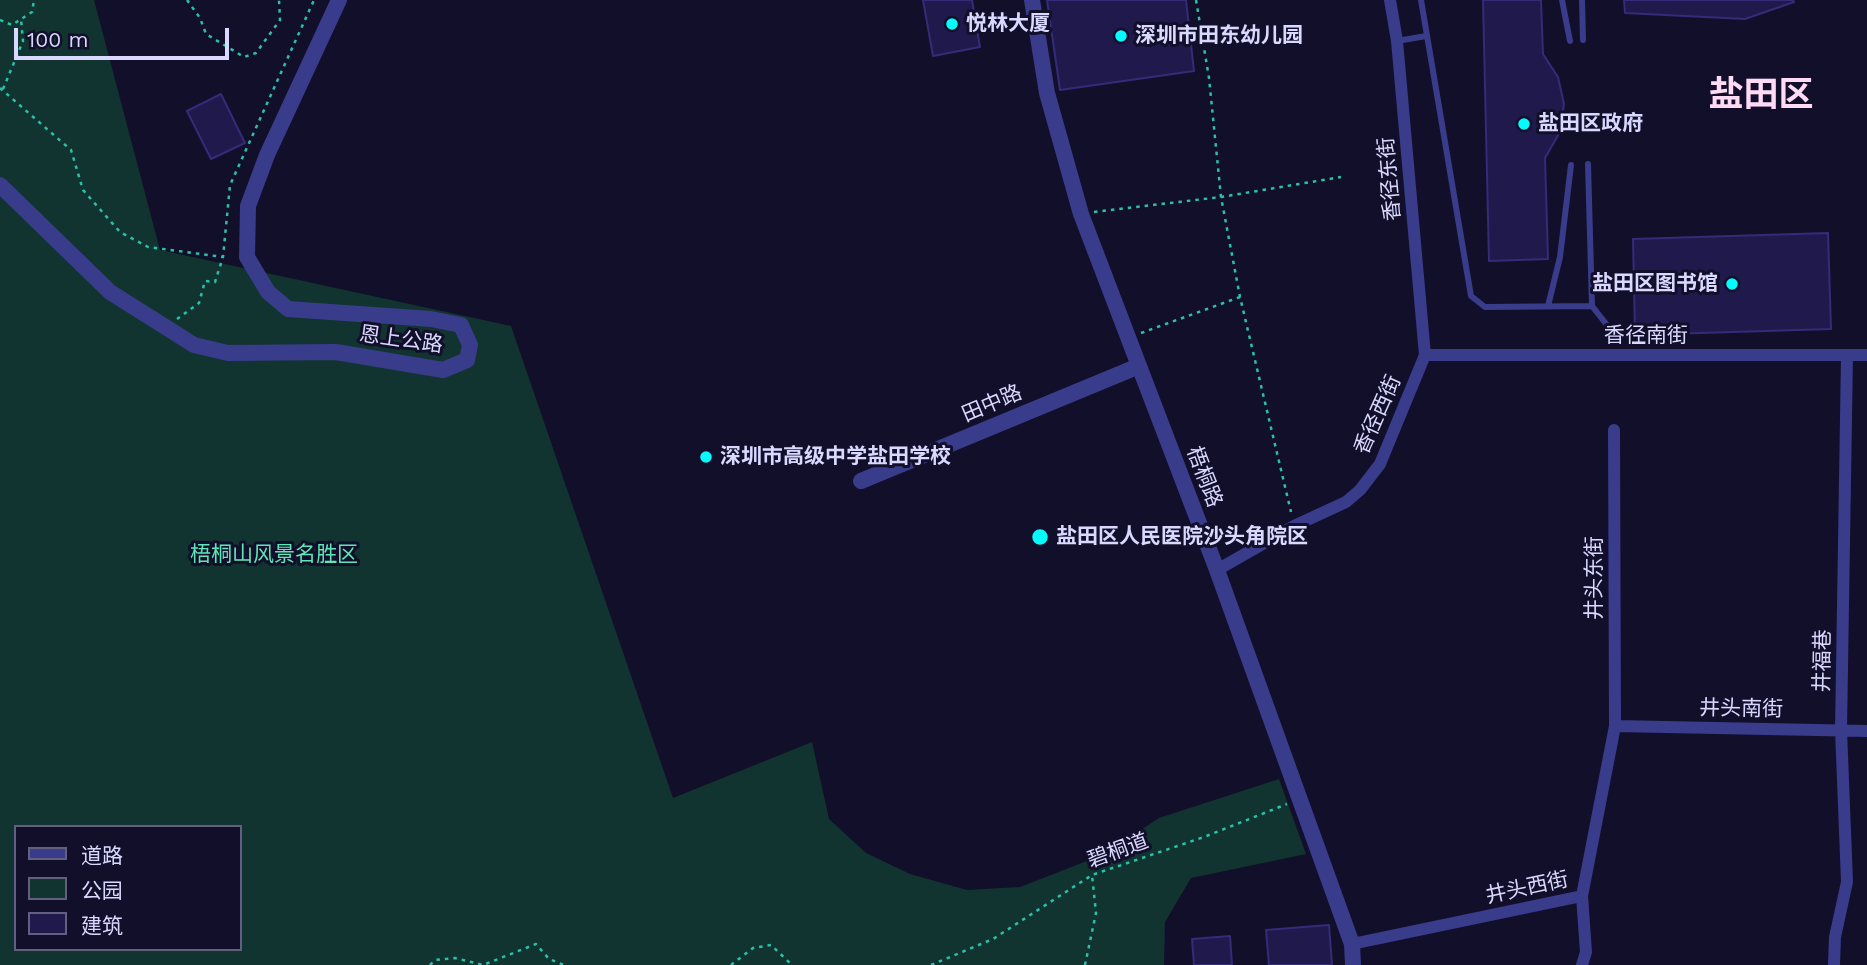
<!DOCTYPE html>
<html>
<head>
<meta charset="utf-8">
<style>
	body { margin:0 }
	#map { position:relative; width:1867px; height:965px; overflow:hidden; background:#120f2a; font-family:"Work Sans","Noto Sans SC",sans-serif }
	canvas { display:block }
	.legend { position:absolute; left:14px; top:825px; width:228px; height:126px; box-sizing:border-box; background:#120f2a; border:2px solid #625f7f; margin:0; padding:9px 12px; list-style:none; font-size:21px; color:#d9d8ff }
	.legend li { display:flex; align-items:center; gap:14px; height:35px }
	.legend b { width:35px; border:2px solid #625f7f }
	.scale { position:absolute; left:14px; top:28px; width:215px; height:32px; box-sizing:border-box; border:4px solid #d9d8ff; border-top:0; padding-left:9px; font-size:21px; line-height:24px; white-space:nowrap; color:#d9d8ff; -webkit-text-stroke:5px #120f2a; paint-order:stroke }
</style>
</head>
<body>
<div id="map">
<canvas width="1867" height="965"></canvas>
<ul class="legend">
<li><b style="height:9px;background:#383c8b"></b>道路</li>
<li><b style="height:19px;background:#123430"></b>公园</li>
<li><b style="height:19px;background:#201a4c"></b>建筑</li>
</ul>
<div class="scale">100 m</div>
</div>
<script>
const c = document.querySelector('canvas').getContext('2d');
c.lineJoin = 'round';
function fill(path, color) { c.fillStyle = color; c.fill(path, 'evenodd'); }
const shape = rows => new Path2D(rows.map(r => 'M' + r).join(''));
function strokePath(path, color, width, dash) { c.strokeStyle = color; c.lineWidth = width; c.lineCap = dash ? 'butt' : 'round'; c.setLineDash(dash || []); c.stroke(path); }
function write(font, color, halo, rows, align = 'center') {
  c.font = font + ' "Work Sans","Noto Sans SC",sans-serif'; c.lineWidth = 6; c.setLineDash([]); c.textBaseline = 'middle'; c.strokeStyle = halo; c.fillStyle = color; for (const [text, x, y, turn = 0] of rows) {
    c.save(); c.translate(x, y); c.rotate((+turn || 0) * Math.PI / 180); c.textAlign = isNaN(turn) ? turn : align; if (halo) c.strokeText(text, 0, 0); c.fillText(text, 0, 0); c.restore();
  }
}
const green = shape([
	[0,0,94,0,160,250,511,326,673,798,812,742,829,819,866,853,910,874,967,890,1020,887,1105,854,1159,818,1279,779,1306,854,1191,878,1165,922,1164,965,0,965],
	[16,827,240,827,240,949,16,949]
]);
const building = shape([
	[923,0,972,0,980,47,933,56,923,0],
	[1047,0,1186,0,1194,71,1060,90,1047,0],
	[1483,0,1541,0,1543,54,1558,77,1564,104,1560,132,1545,158,1548,259,1489,261,1483,0],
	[1624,0,1793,0,1794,2,1745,19,1625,13,1624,0],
	[221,94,245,143,211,159,187,111,221,94],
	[1828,233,1831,329,1635,335,1633,239,1828,233],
	[1329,925,1332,965,1269,965,1266,930,1329,925],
	[1230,936,1232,965,1194,965,1192,939,1230,936]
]);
const path = shape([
	[187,0,200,18,206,34,244,57,256,53,280,20,279,0],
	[1196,0,1209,78,1221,197,1240,297,1291,512],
	[0,20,12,25,32,12,34,0],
	[0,88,71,150,83,190,120,232,148,247,223,257],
	[3,89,23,41,21,20],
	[1094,212,1221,197,1341,177],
	[177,319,199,303,205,281,215,282,223,257,230,185,314,0],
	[1141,333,1240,297],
	[430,965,435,960,455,958,483,965,536,944,549,959,564,965],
	[731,965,753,948,771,945,792,965],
	[931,965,993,939,1092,875,1204,837,1287,804],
	[1085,965,1096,913,1092,875]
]);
const service = shape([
	[1421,0,1471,296,1485,307,1592,306],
	[1562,0,1570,41],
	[1582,0,1583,40],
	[1397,41,1426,36],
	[1588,164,1592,306,1618,339],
	[1548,306,1560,257,1571,165]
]);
const minor = shape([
	[1425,355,1867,355],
	[1217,570,1294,526,1346,502,1360,490,1380,464,1425,355,1397,41,1390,0],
	[1615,726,1867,731],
	[1582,896,1586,952,1582,965],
	[1352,944,1582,896,1615,726,1614,430],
	[1834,965,1835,937,1847,882,1841,730,1847,355]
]);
const tertiary = shape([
	[1032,0,1047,93,1081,214,1217,570,1352,944,1353,965],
	[0,185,110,292,194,345,228,353,336,352,443,370,467,360,470,345,461,325,431,319,288,309,268,292,247,257,248,206,267,155,339,0],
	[861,481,1139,366]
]);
const markers = [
	[952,24,7,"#04fbff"],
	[1121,36,7,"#04fbff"],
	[1524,124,7,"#04fbff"],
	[1732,284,7,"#04fbff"],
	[706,457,7,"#04fbff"],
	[1040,537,9,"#04fbff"]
];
const poiNames = [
	["悦林大厦",966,24],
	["深圳市田东幼儿园",1135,36],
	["盐田区政府",1538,124],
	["盐田区图书馆",1718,284,"right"],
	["深圳市高级中学盐田学校",720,457],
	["盐田区人民医院沙头角院区",1056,537]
];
const streetNames = [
	["香径东街",1390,179,-95],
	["香径南街",1646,336],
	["恩上公路",401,340,8],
	["田中路",992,404,-23],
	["香径西街",1378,415,-66],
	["梧桐路",1204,477,69],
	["井头东街",1595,578,-90],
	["井福巷",1823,661,-89],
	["井头南街",1741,709,1],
	["碧桐道",1118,851,-20],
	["井头西街",1527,888,-12]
];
const parkNames = [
	["梧桐山风景名胜区",274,555]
];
const townNames = [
	["盐田区",1761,96]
];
fill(green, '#123430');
fill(building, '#201a4c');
strokePath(building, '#342b79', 2);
strokePath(path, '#2ac1ab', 2.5, [3.5, 5]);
strokePath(service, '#383c8b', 6);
strokePath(minor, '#383c8b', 12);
strokePath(tertiary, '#383c8b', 16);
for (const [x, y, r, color] of markers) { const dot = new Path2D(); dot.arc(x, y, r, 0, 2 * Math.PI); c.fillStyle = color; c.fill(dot); strokePath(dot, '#120f2a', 2.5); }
write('bold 21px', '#d9d8ff', '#120f2a', poiNames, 'left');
write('21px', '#d9d8ff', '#120f2a', streetNames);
write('21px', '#5ee6b8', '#120f2a', parkNames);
write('bold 35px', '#ffdaf5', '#120f2a', townNames);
</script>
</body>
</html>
